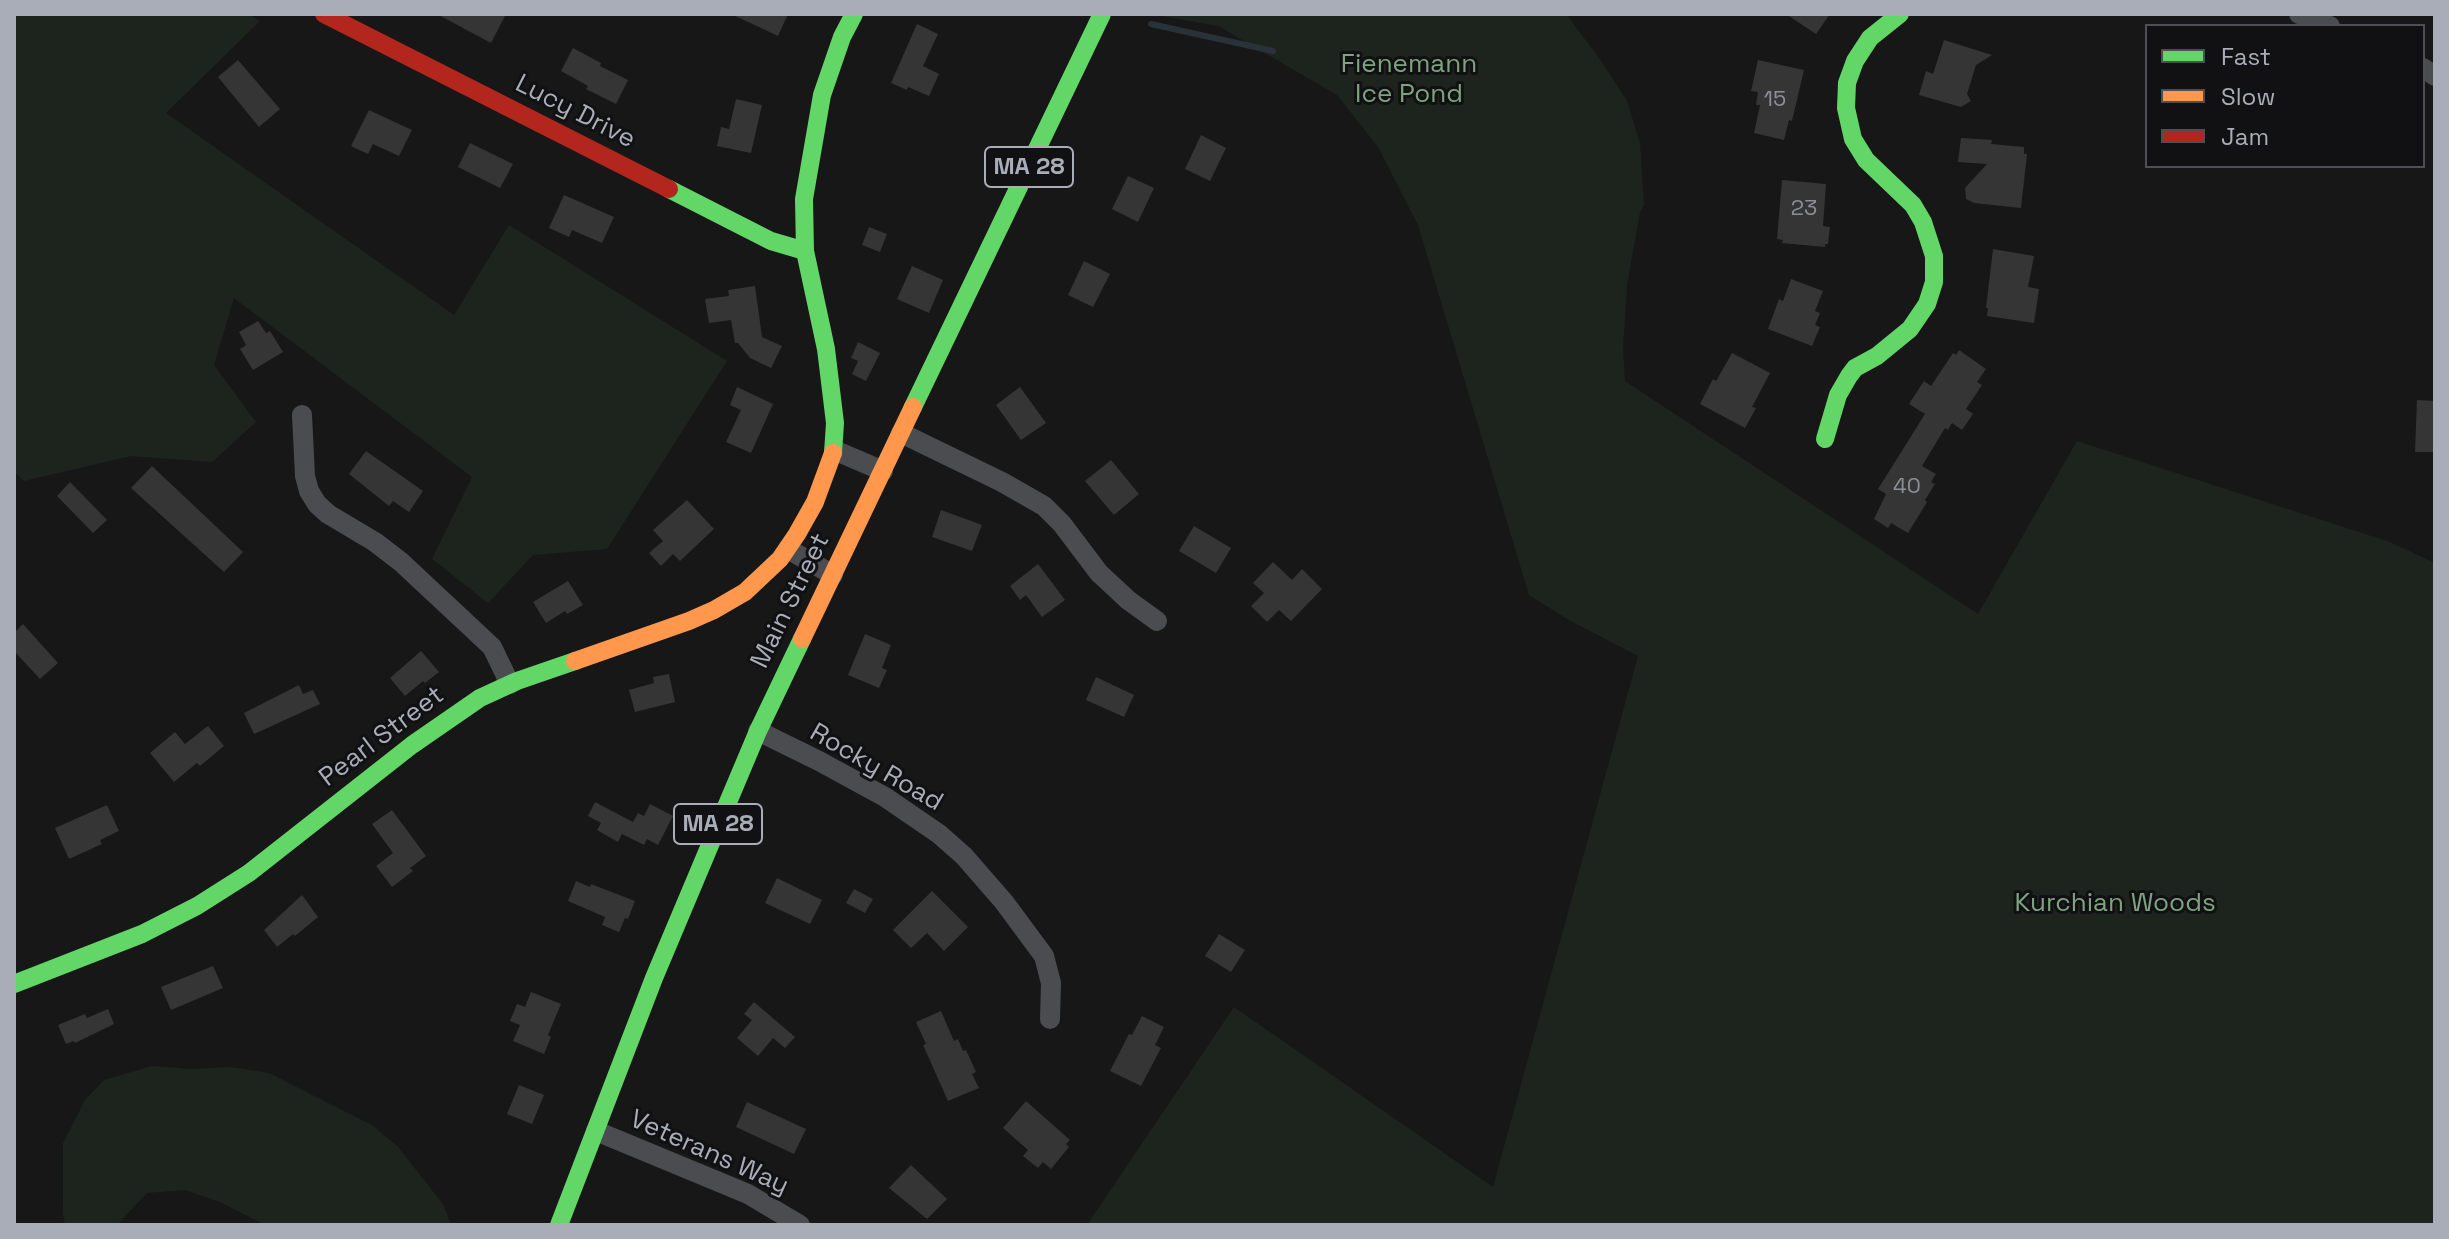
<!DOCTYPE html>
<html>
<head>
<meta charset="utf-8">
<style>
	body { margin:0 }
	#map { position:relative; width:2449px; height:1239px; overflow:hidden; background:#171717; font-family:"Space Grotesk",sans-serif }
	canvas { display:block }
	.frame { position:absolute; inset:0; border:16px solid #a8adb8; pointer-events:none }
	.legend { position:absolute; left:2145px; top:24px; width:280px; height:144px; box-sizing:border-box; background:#111113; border:2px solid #4d4f55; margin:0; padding:10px 14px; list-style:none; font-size:24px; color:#a8adb8 }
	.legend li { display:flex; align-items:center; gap:16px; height:40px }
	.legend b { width:40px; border:2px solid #4d4f55 }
</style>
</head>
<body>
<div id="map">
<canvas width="2449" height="1239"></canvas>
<div class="frame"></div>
<ul class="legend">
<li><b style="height:10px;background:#63d668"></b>Fast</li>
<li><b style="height:10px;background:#ff974d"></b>Slow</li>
<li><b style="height:10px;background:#b3261e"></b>Jam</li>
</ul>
</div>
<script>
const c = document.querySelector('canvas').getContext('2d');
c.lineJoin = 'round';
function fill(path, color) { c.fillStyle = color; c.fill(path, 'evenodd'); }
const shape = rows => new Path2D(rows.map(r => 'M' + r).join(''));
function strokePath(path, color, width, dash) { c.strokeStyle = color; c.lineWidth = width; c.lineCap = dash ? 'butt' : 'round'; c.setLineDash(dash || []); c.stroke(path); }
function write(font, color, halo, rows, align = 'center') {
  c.font = font + ' "Space Grotesk",sans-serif'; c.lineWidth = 6; c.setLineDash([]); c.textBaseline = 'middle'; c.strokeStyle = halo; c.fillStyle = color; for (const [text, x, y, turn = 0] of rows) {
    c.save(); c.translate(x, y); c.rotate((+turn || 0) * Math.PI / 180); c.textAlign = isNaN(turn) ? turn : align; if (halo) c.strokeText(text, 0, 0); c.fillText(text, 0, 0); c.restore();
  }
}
const green = shape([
	[14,14,248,14,260,21,166,113,454,315,509,225,727,361,607,549,533,555,488,603,432,559,472,477,234,298,214,365,256,422,212,462,131,456,24,481,14,472],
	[1150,14,1566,14,1600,59,1627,101,1640,143,1644,205,1640,212,1627,285,1623,350,1625,381,1978,614,2077,441,2390,542,2435,563,2435,1225,1087,1225,1234,1007,1493,1187,1638,656,1567,619,1529,595,1418,225,1378,147,1337,95,1218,26],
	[152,1066,191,1069,231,1067,269,1073,372,1125,398,1147,443,1204,451,1225,265,1225,220,1202,185,1190,147,1193,117,1225,65,1225,63,1213,63,1143,85,1100,104,1080]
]);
const stream = shape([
	[1151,24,1273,51]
]);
const building = shape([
	[437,14,506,14,491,43],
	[731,14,788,14,778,36],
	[1786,14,1830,14,1816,34],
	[917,24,938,34,923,66,939,74,929,96,908,87,907,90,891,83],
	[1944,40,1992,55,1976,65,1967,94,1971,101,1961,107,1919,95,1926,71,1933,74],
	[573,48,601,63,600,66,628,80,616,104,586,89,588,86,561,71],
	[238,60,280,109,259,127,218,77],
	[1758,60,1804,70,1792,121,1789,120,1784,140,1754,133,1760,105,1756,105,1758,92,1751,91],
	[736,99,762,105,751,153,717,146,721,127,729,129],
	[369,110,412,130,399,156,373,144,368,154,351,146],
	[1201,135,1226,148,1210,181,1185,169],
	[1961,138,1992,140,1991,144,2024,147,2024,154,2027,154,2021,208,1974,203,1966,199,1965,188,1987,164,1958,162],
	[470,143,513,164,500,188,458,167],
	[1128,176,1154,188,1138,222,1112,209],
	[1782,180,1826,184,1823,226,1830,227,1828,244,1825,244,1825,247,1782,243,1783,240,1777,239],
	[564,195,614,217,602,243,572,230,569,237,549,228],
	[869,227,887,234,880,252,862,245],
	[1993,249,2034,256,2028,287,2039,289,2034,323,1987,316,1988,308,1986,308],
	[1084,261,1110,274,1093,307,1068,295],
	[912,266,943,280,929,313,897,299],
	[1791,279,1823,291,1815,311,1820,313,1815,325,1820,327,1812,346,1768,329,1779,299,1783,301],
	[755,286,762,337,782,346,771,368,750,358,738,343,735,343,731,320,709,323,705,299,729,296,728,290],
	[258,321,266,333,270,331,283,352,253,370,240,349,246,345,239,332],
	[858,342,880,353,866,381,852,374,858,361,851,358],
	[1959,350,1986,369,1977,382,1982,385,1966,409,1973,414,1962,430,1952,423,1948,430,1945,428,1922,466,1936,474,1931,482,1935,484,1925,500,1927,502,1908,533,1891,523,1888,528,1874,519,1886,494,1878,489,1925,414,1909,404,1924,381,1931,386,1953,353,1956,355],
	[1732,353,1770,373,1752,407,1756,408,1745,428,1700,404,1713,379,1716,381],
	[737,387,773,404,751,453,726,442,741,410,730,405],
	[1020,387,1046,423,1021,440,996,405],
	[2417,400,2435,401,2435,452,2415,452],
	[366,451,423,491,409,512,393,501,389,506,349,474],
	[1111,460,1139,494,1114,515,1085,481],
	[152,466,243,552,224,572,131,488],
	[70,482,107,520,93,533,57,496],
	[687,500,714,529,680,561,673,554,661,566,649,553,663,541,653,530],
	[941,510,982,525,972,551,932,537],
	[1194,526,1231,548,1216,573,1179,551],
	[1273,562,1292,580,1302,569,1322,589,1291,621,1279,610,1267,622,1251,606,1264,593,1253,583],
	[1038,564,1065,600,1042,617,1026,595,1020,600,1010,586],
	[568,581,583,605,567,614,565,611,546,623,533,602],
	[23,624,58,663,40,679,14,651,14,633],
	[865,634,891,645,882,668,887,670,879,688,848,675],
	[421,651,439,672,425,683,423,681,405,696,390,678],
	[669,674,675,702,635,712,629,690,654,683,653,677],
	[1096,677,1134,695,1124,717,1086,700],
	[299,685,303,694,313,690,320,704,254,734,244,713],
	[208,726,224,746,200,766,197,763,174,782,150,753,175,732,185,744],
	[595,802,633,822,638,813,644,816,650,804,673,816,658,845,647,839,644,845,622,834,618,842,597,830,601,823,588,816],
	[107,805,119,831,100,840,102,844,69,859,55,828],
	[392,810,426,856,410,868,413,871,392,887,376,866,393,853,372,824],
	[777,878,822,900,810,924,765,903],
	[576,881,590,887,591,884,635,901,628,919,625,918,619,932,602,925,605,917,568,901],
	[854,889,873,899,865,913,846,903],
	[932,891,968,927,944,951,927,933,911,948,893,930],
	[302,895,318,917,295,936,293,934,277,947,264,930],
	[1219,934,1245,950,1231,972,1205,956],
	[213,966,223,988,171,1010,161,987],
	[531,992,561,1004,548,1035,551,1037,544,1054,513,1041,520,1025,510,1021,517,1004,525,1007],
	[754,1002,795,1037,785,1048,773,1038,758,1056,737,1038,752,1020,744,1014],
	[108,1009,114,1024,75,1043,74,1041,66,1044,58,1025,85,1014,87,1018],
	[941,1011,954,1041,958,1039,963,1051,966,1050,976,1072,972,1074,979,1088,948,1101,923,1045,926,1044,916,1022],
	[1142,1016,1164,1027,1155,1045,1161,1048,1141,1086,1110,1071,1129,1034,1132,1035],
	[519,1085,544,1095,532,1124,507,1114],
	[1026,1101,1070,1140,1066,1144,1069,1147,1051,1169,1043,1162,1038,1168,1023,1156,1028,1150,1003,1128],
	[747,1102,806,1129,794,1154,736,1127],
	[911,1165,947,1199,927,1219,889,1188]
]);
const street = shape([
	[2299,14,2330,26],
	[2423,68,2435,76],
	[302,415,305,476,309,491,317,504,328,514,375,542,401,562,492,647,510,684],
	[901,433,1002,482,1044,506,1062,524,1099,573,1128,600,1157,621],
	[834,450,883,471],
	[788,549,833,575],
	[758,731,819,761,885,797,939,834,964,856,1004,902,1044,956,1051,983,1050,1019],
	[596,1131,748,1194,800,1225]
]);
const fast = shape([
	[669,189,771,241,805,251],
	[913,407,1102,14],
	[1825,439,1838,395,1849,376,1855,368,1877,356,1910,329,1927,304,1934,282,1934,256,1923,222,1913,205,1866,160,1853,139,1846,108,1847,83,1855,61,1870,38,1900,14],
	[833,453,835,423,826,349,805,251,804,199,822,95,842,37,854,14],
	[14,984,142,934,197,906,249,873,412,745,480,698,517,681,575,661],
	[559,1225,654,978,758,731,802,639]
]);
const slow = shape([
	[802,639,913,407],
	[575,661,689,621,714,610,745,592,780,559,797,534,815,502,833,453]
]);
const jam = shape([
	[324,14,669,189]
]);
const numberNames = [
	["15",1775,100],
	["23",1804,209],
	["40",1907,487]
];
const shields = [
	[1029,167,88],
	[718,824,88]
];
const shieldNames = [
	["MA 28",1029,167],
	["MA 28",718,824]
];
const parkNames = [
	["Fienemann",1409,65],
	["Ice Pond",1409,95],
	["Kurchian Woods",2115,904]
];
const streetNames = [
	["Lucy Drive",575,112,27],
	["Main Street",791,601,-64],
	["Pearl Street",382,737,-37],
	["Rocky Road",876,768,30],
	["Veterans Way",709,1153,24]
];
fill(green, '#1d241e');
strokePath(stream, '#2a3239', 6);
fill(building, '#353536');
strokePath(street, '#4b4c50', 20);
strokePath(fast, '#63d668', 18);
strokePath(slow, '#ff974d', 18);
strokePath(jam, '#b3261e', 18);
write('22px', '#8b8f98', null, numberNames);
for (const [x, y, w] of shields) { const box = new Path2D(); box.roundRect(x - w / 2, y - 20, w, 40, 6); c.fillStyle = '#111113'; c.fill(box); strokePath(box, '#a8adb8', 2); }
write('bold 24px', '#a8adb8', null, shieldNames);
write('26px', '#7fa381', '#111113', parkNames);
write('26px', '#a8adb8', '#111113', streetNames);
</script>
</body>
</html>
